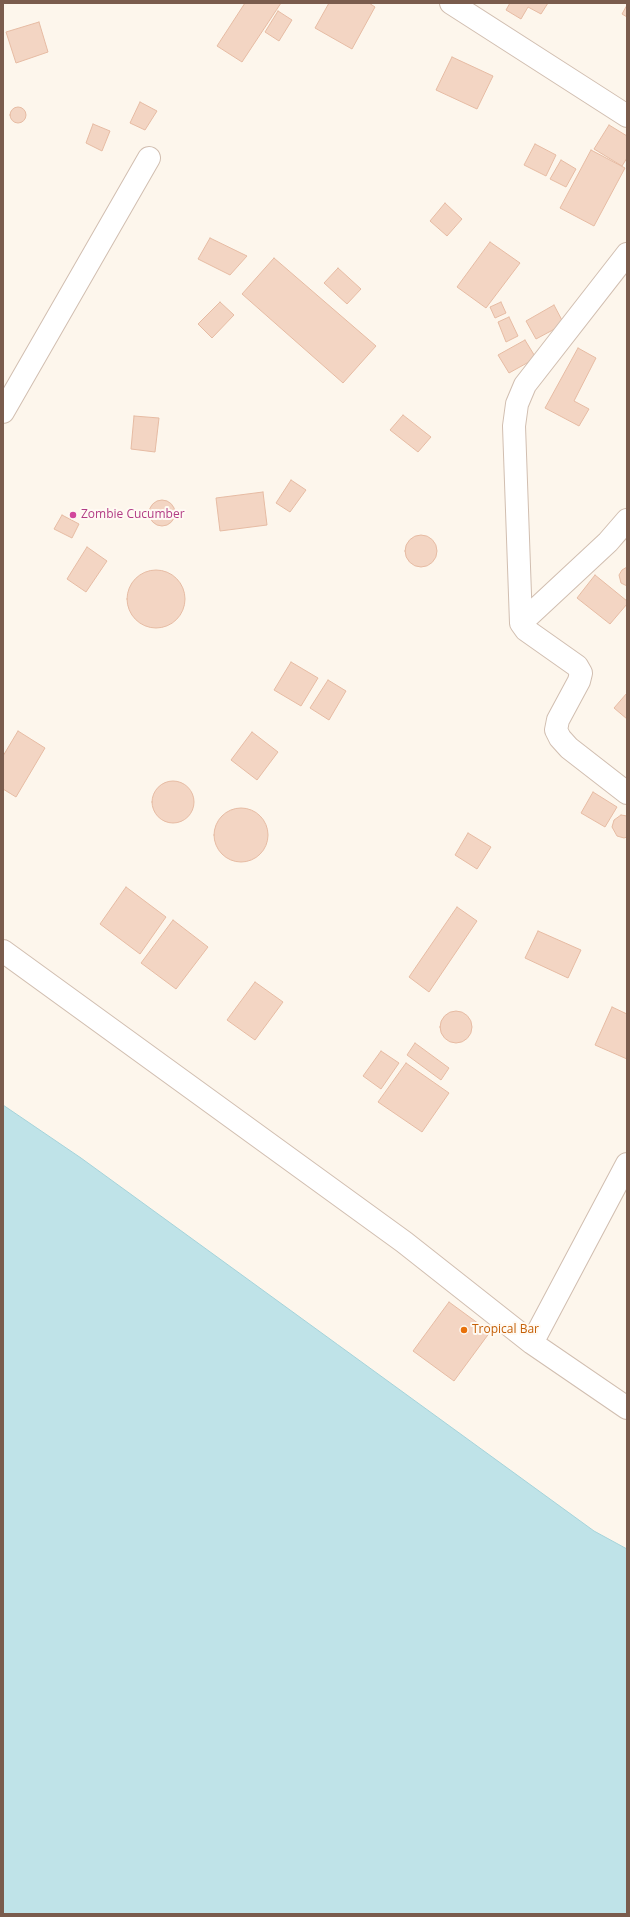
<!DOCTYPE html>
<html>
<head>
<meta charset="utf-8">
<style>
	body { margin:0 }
	#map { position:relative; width:630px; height:1917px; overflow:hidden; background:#fdf6ec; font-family:"Open Sans",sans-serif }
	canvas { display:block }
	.frame { position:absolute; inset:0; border:4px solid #7a5c4d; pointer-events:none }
</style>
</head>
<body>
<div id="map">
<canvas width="630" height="1917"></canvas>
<div class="frame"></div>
</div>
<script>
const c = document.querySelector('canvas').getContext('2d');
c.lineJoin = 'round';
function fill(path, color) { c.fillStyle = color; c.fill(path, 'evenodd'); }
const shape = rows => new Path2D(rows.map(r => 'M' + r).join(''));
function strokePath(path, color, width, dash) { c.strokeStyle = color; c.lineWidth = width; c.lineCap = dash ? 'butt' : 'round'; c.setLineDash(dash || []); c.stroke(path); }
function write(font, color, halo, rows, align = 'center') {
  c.font = font + ' "Open Sans",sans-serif'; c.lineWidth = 4; c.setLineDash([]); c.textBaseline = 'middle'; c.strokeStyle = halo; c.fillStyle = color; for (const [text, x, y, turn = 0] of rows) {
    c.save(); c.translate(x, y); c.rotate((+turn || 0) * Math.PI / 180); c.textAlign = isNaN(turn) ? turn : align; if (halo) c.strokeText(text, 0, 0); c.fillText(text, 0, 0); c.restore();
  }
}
const water = shape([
	[3,1105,81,1158,594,1531,627,1549,627,1914,3,1914,3,1105]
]);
const building = shape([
	[245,3,281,3,242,62,217,46,245,3],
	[329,3,369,3,375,7,352,49,315,28,329,3],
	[510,3,548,3,541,14,528,7,521,19,506,10,510,3],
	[627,5,627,17,622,14,627,5],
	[278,11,292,20,279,41,265,32,278,11],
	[39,22,48,52,16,63,6,32,39,22],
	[452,57,493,76,477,109,436,90,452,57],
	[140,102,157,111,145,130,130,123,140,102],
	'10 115a8 8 0 1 1 16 0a8 8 0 1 1-16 0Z',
	[93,124,110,131,102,151,86,143,93,124],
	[609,125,627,136,627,158,622,166,594,149,609,125],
	[535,144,556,155,546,176,524,165,535,144],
	[591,150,625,168,594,226,560,208,591,150],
	[561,160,576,169,566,187,550,179,561,160],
	[445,203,462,219,447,236,430,221,445,203],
	[210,238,247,256,230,275,198,259,210,238],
	[490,242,520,263,486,308,457,287,490,242],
	[274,258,376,346,343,383,242,294,274,258],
	[338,268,361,289,347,304,324,283,338,268],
	[220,302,234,315,212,338,198,324,220,302],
	[501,302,506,313,495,318,490,307,501,302],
	[554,305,564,324,536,339,526,321,554,305],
	[509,317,518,336,506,342,498,322,509,317],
	[525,340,536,358,509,373,498,355,525,340],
	[578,348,596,358,574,401,589,409,579,426,545,408,578,348],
	[403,415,431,437,418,452,390,430,403,415],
	[134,416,159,418,155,452,131,449,134,416],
	[291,480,306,490,290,512,276,503,291,480],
	[263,492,267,525,220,531,216,498,263,492],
	'149 513a13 13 0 1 1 26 0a13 13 0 1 1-26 0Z',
	[62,515,79,524,72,538,54,529,62,515],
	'405 551a16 16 0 1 1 32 0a16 16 0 1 1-32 0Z',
	[87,547,107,561,86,592,67,579,87,547],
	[627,567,627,586,621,583,619,575,622,570,627,567],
	'127 599a29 29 0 1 1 58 0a29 29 0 1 1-58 0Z',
	[595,575,627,601,627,604,610,624,577,598,595,575],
	[291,662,318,678,301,706,274,690,291,662],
	[328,680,346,691,329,720,310,708,328,680],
	[627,693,627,719,614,708,627,693],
	[18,731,45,748,16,797,3,789,3,756,18,731],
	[252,732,278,752,257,780,231,760,252,732],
	'152 802a21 21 0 1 1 42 0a21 21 0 1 1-42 0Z',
	[593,792,617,807,605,827,581,813,593,792],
	'214 835a27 27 0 1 1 54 0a27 27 0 1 1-54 0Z',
	[621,815,627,816,627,837,624,838,617,836,612,827,614,820,621,815],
	[468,833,491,847,477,869,455,855,468,833],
	[126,887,166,917,140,954,100,924,126,887],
	[457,907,477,921,429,992,409,977,457,907],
	[173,920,208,947,176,989,141,963,173,920],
	[538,931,581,950,568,978,525,958,538,931],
	[255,982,283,1002,255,1040,227,1020,255,982],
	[612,1007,627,1014,627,1059,595,1045,612,1007],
	'440 1027a16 16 0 1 1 32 0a16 16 0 1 1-32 0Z',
	[415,1043,449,1068,441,1080,407,1055,415,1043],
	[381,1051,399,1063,381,1089,363,1076,381,1051],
	[406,1063,449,1093,422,1132,378,1102,406,1063],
	[449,1302,490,1332,454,1381,413,1351,449,1302]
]);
const minor = shape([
	[451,3,627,116],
	[627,254,525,385,517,404,514,426,521,623,526,630,577,666,581,673,579,681,558,720,556,730,560,738,569,748,627,793],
	[3,412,149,158],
	[521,623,608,542,627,520],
	[3,951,404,1242,532,1343,627,1408],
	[532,1343,627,1164]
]);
const markers = [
	[73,515,4,"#d1479c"],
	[464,1330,4,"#e8710a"]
];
const hotelNames = [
	["Zombie Cucumber",81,515]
];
const foodNames = [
	["Tropical Bar",472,1330]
];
fill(water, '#bfe3e8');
strokePath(water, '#a5d3da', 1);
fill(building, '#f3d5c3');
strokePath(building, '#e6bba3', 1);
strokePath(minor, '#d1beb0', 24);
strokePath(minor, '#fff', 22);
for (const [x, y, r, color] of markers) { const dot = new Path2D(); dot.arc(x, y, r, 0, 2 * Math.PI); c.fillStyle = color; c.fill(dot); strokePath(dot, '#fffaf3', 1.5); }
write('12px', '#b23c85', '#fffaf3', hotelNames, 'left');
write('12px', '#c56008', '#fffaf3', foodNames, 'left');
</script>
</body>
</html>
